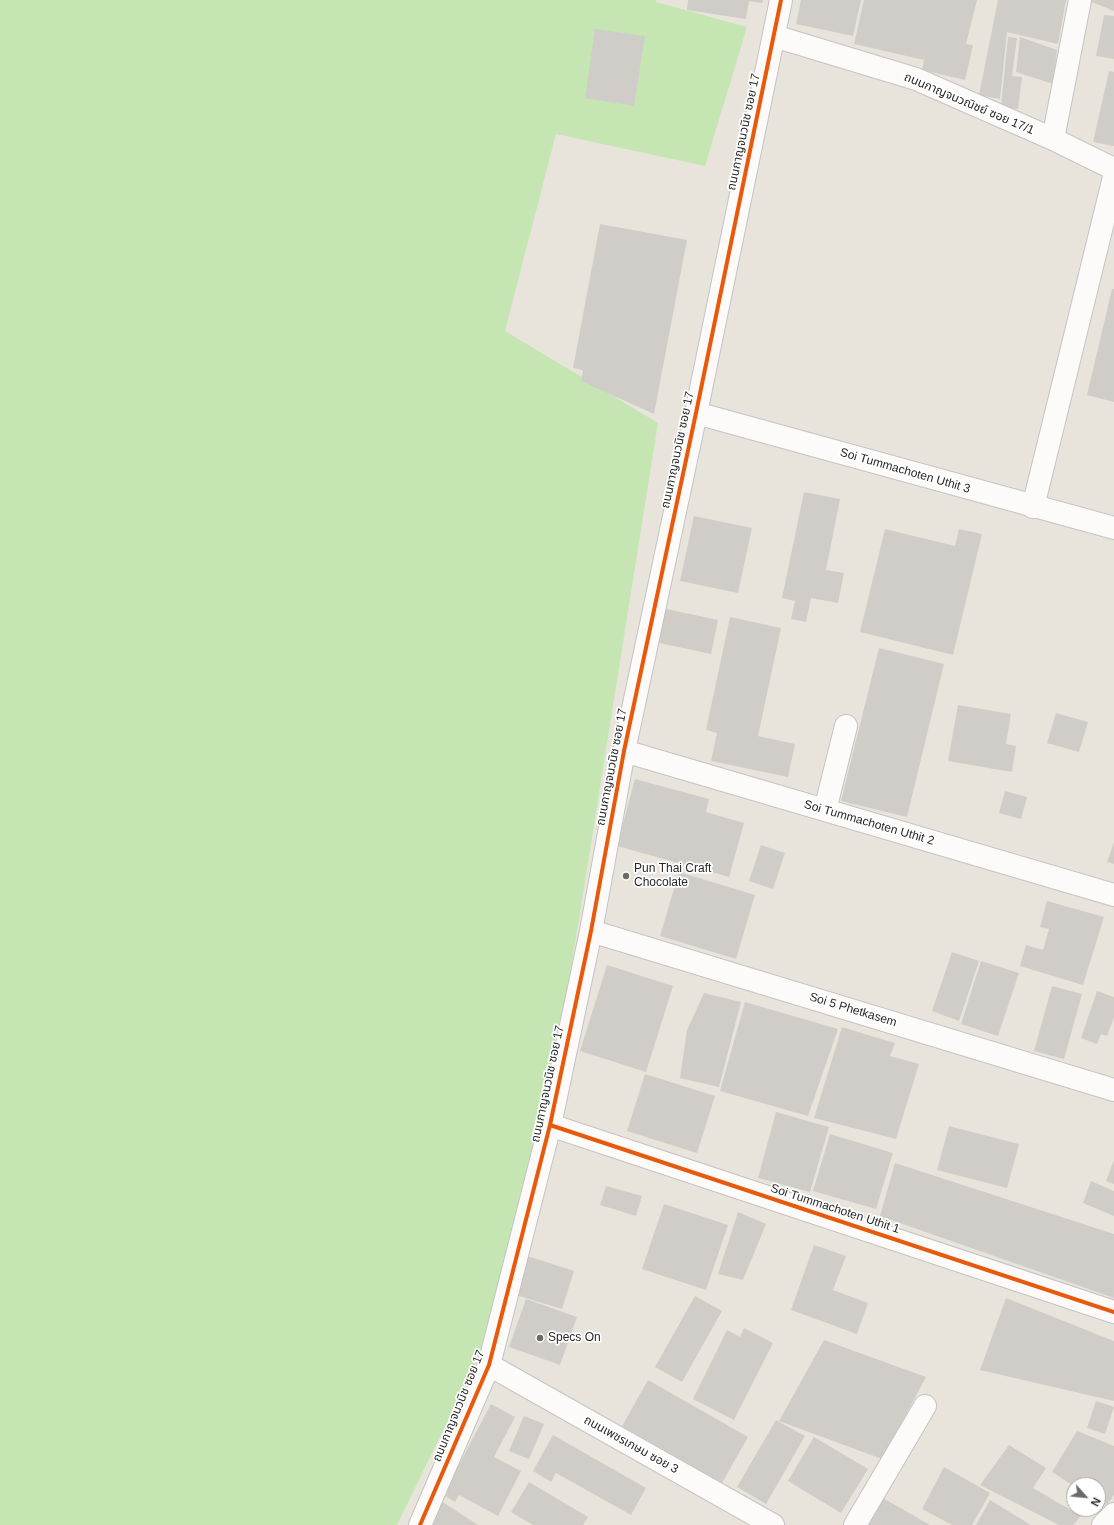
<!DOCTYPE html>
<html>
<head>
<meta charset="utf-8">
<style>
	body { margin:0 }
	#map { position:relative; width:1114px; height:1525px; overflow:hidden; background:#e8e4dc; font-family:Arial,sans-serif }
	canvas { display:block }
	.north { position:absolute; left:1066px; top:1477px; width:40px; height:40px; box-sizing:border-box; background:#fff; border:1px solid #a9a9a9; border-radius:50%; rotate:117deg; font-size:11px; font-weight:700; line-height:16px; text-align:center; color:#282828 }
	.north::after { content:''; display:block; margin:auto; width:14px; height:18px; background:#6b6a67; clip-path:polygon(50% 0,100% 100%,50% 72%,0 100%) }
</style>
</head>
<body>
<div id="map">
<canvas width="1114" height="1525"></canvas>
<div class="north">N</div>
</div>
<script>
const c = document.querySelector('canvas').getContext('2d');
c.lineJoin = 'round';
function fill(path, color) { c.fillStyle = color; c.fill(path, 'evenodd'); }
const shape = rows => new Path2D(rows.map(r => 'M' + r).join(''));
function strokePath(path, color, width, dash) { c.strokeStyle = color; c.lineWidth = width; c.lineCap = dash ? 'butt' : 'round'; c.setLineDash(dash || []); c.stroke(path); }
function write(font, color, halo, rows, align = 'center') {
  c.font = font + ' Arial,"Noto Sans Thai",sans-serif'; c.lineWidth = 3.5; c.setLineDash([]); c.textBaseline = 'middle'; c.strokeStyle = halo; c.fillStyle = color; for (const [text, x, y, turn = 0] of rows) {
    c.save(); c.translate(x, y); c.rotate((+turn || 0) * Math.PI / 180); c.textAlign = isNaN(turn) ? turn : align; if (halo) c.strokeText(text, 0, 0); c.fillText(text, 0, 0); c.restore();
  }
}
const green = shape([
	[0,0,656,0,656,2,747,27,705,166,556,134,505,331,658,423,558,1051,488,1338,397,1525,0,1525]
]);
const building = shape([
	[688,0,763,0,762,3,749,1,746,19,687,10],
	[801,0,861,0,853,36,796,24],
	[864,0,977,0,966,44,973,45,965,80,922,70,924,60,854,44],
	[998,0,1066,0,1058,44,1007,32,1000,99,979,95],
	[1087,0,1114,0,1114,11],
	[1104,15,1114,16,1114,59,1096,56],
	[595,29,645,36,634,106,585,98],
	[1008,37,1017,38,1012,76,1022,77,1018,109,1001,107],
	[1020,37,1057,50,1053,84,1016,72],
	[1109,71,1114,72,1114,146,1093,142],
	[600,224,687,240,654,414,581,381,583,370,573,368],
	[1112,289,1114,289,1114,402,1087,395],
	[804,492,840,499,826,570,844,573,838,603,811,598,806,622,791,619,795,601,782,598],
	[694,516,752,528,738,593,680,581],
	[885,529,955,546,959,529,982,534,953,655,860,632],
	[657,607,718,620,711,654,650,641],
	[730,617,781,628,758,736,795,744,788,777,711,761,717,733,706,730],
	[879,648,944,664,907,817,841,801],
	[958,705,1011,714,1006,744,1016,746,1012,772,948,761],
	[1056,713,1088,722,1079,752,1047,743],
	[635,779,709,799,706,812,744,823,729,877,617,846],
	[1005,791,1027,797,1021,819,999,813],
	[1114,842,1114,864,1107,862],
	[761,845,785,853,773,889,749,881],
	[679,872,755,895,736,959,660,936],
	[1047,901,1104,917,1083,985,1020,966,1026,945,1043,950,1049,929,1040,927],
	[952,952,979,961,959,1021,932,1011],
	[981,961,1019,973,998,1036,961,1024],
	[607,965,673,986,646,1072,580,1051],
	[1052,986,1082,994,1064,1059,1034,1051],
	[1097,991,1114,997,1114,1017,1107,1036,1101,1034,1097,1044,1081,1038],
	[704,993,741,1002,719,1087,680,1078,687,1030],
	[745,1002,838,1029,808,1116,720,1091],
	[842,1027,895,1043,890,1056,919,1064,896,1139,814,1118],
	[645,1074,715,1096,697,1153,627,1131],
	[776,1112,829,1127,810,1192,758,1178],
	[949,1126,1019,1144,1007,1188,937,1170],
	[830,1134,893,1153,876,1209,813,1191],
	[1114,1160,1114,1184,1106,1181],
	[895,1163,1114,1234,1114,1298,880,1216],
	[1091,1181,1114,1191,1114,1216,1083,1203],
	[606,1186,642,1196,636,1216,600,1205],
	[664,1204,728,1225,706,1290,642,1269],
	[738,1212,766,1224,743,1280,718,1274],
	[814,1245,846,1256,833,1290,868,1303,857,1334,791,1310],
	[521,1254,574,1271,562,1309,509,1293],
	[695,1296,722,1311,682,1382,655,1367],
	[1006,1298,1114,1341,1114,1401,980,1370],
	[526,1299,577,1317,560,1365,509,1347],
	[744,1328,773,1343,734,1420,693,1399,727,1330,740,1337],
	[824,1340,926,1377,882,1459,779,1421],
	[648,1380,748,1437,722,1483,622,1426],
	[1096,1401,1114,1407,1105,1434,1087,1428],
	[491,1404,515,1417,494,1457,521,1471,498,1516,459,1495,455,1502,443,1495],
	[524,1416,544,1424,529,1459,509,1451],
	[776,1420,805,1436,766,1504,737,1487],
	[1077,1431,1114,1446,1114,1495,1107,1505,1098,1500,1098,1485,1074,1486,1052,1472],
	[553,1435,646,1488,631,1515,556,1473,551,1482,533,1471],
	[814,1437,868,1469,841,1513,788,1481],
	[1009,1445,1046,1468,1033,1488,1081,1516,1073,1525,1059,1525,980,1485],
	[944,1467,990,1493,972,1525,952,1525,922,1509],
	[529,1482,588,1517,583,1525,533,1525,511,1512],
	[876,1494,930,1525,858,1525],
	[990,1500,1031,1525,976,1525],
	[441,1501,478,1525,430,1525]
]);
const street = shape([
	[774,36,916,79,1053,139,1114,169],
	[1053,139,1080,0],
	[696,413,1114,528],
	[1033,507,1114,177],
	[624,751,1114,895],
	[825,810,846,726],
	[591,931,1114,1090],
	[550,1125,1114,1312],
	[489,1365,773,1525],
	[420,1525,489,1365,550,1125,591,931,624,751,696,413,781,0],
	[855,1525,925,1406],
	[1103,1525,1114,1514]
]);
const cycleway = shape([
	[550,1125,1114,1312],
	[420,1525,489,1365,550,1125,591,931,624,751,696,413,781,0]
]);
const markers = [
	[626,876,4,"#6b6a67"],
	[540,1338,4,"#6b6a67"]
];
const streetNames = [
	["ถนนกาญจนวณิชย์ ซอย 17/1",969,104,23],
	["ถนนกาญจนวนิช ซอย 17",744,132,-78],
	["ถนนกาญจนวนิช ซอย 17",678,450,-78],
	["Soi Tummachoten Uthit 3",905,471,16],
	["ถนนกาญจนวนิช ซอย 17",612,767,-79],
	["Soi Tummachoten Uthit 2",869,823,16],
	["Soi 5 Phetkasem",853,1010,17],
	["ถนนกาญจนวนิช ซอย 17",548,1084,-78],
	["Soi Tummachoten Uthit 1",835,1209,18],
	["ถนนกาญจนวนิช ซอย 17",459,1406,-68],
	["ถนนเพชรเกษม ซอย 3",631,1445,29]
];
const poiNames = [
	["Pun Thai Craft",634,869],
	["Chocolate",634,883],
	["Specs On",548,1338]
];
fill(green, '#c5e6b3');
fill(building, '#d0cdc8');
strokePath(street, '#c5c3c3', 24);
strokePath(street, '#fcfbfa', 22);
strokePath(cycleway, '#e8590c', 4);
for (const [x, y, r, color] of markers) { const dot = new Path2D(); dot.arc(x, y, r, 0, 2 * Math.PI); c.fillStyle = color; c.fill(dot); strokePath(dot, '#fff', 1.5); }
write('12px', '#282828', '#fff', streetNames);
write('12px', '#282828', '#fff', poiNames, 'left');
</script>
</body>
</html>
